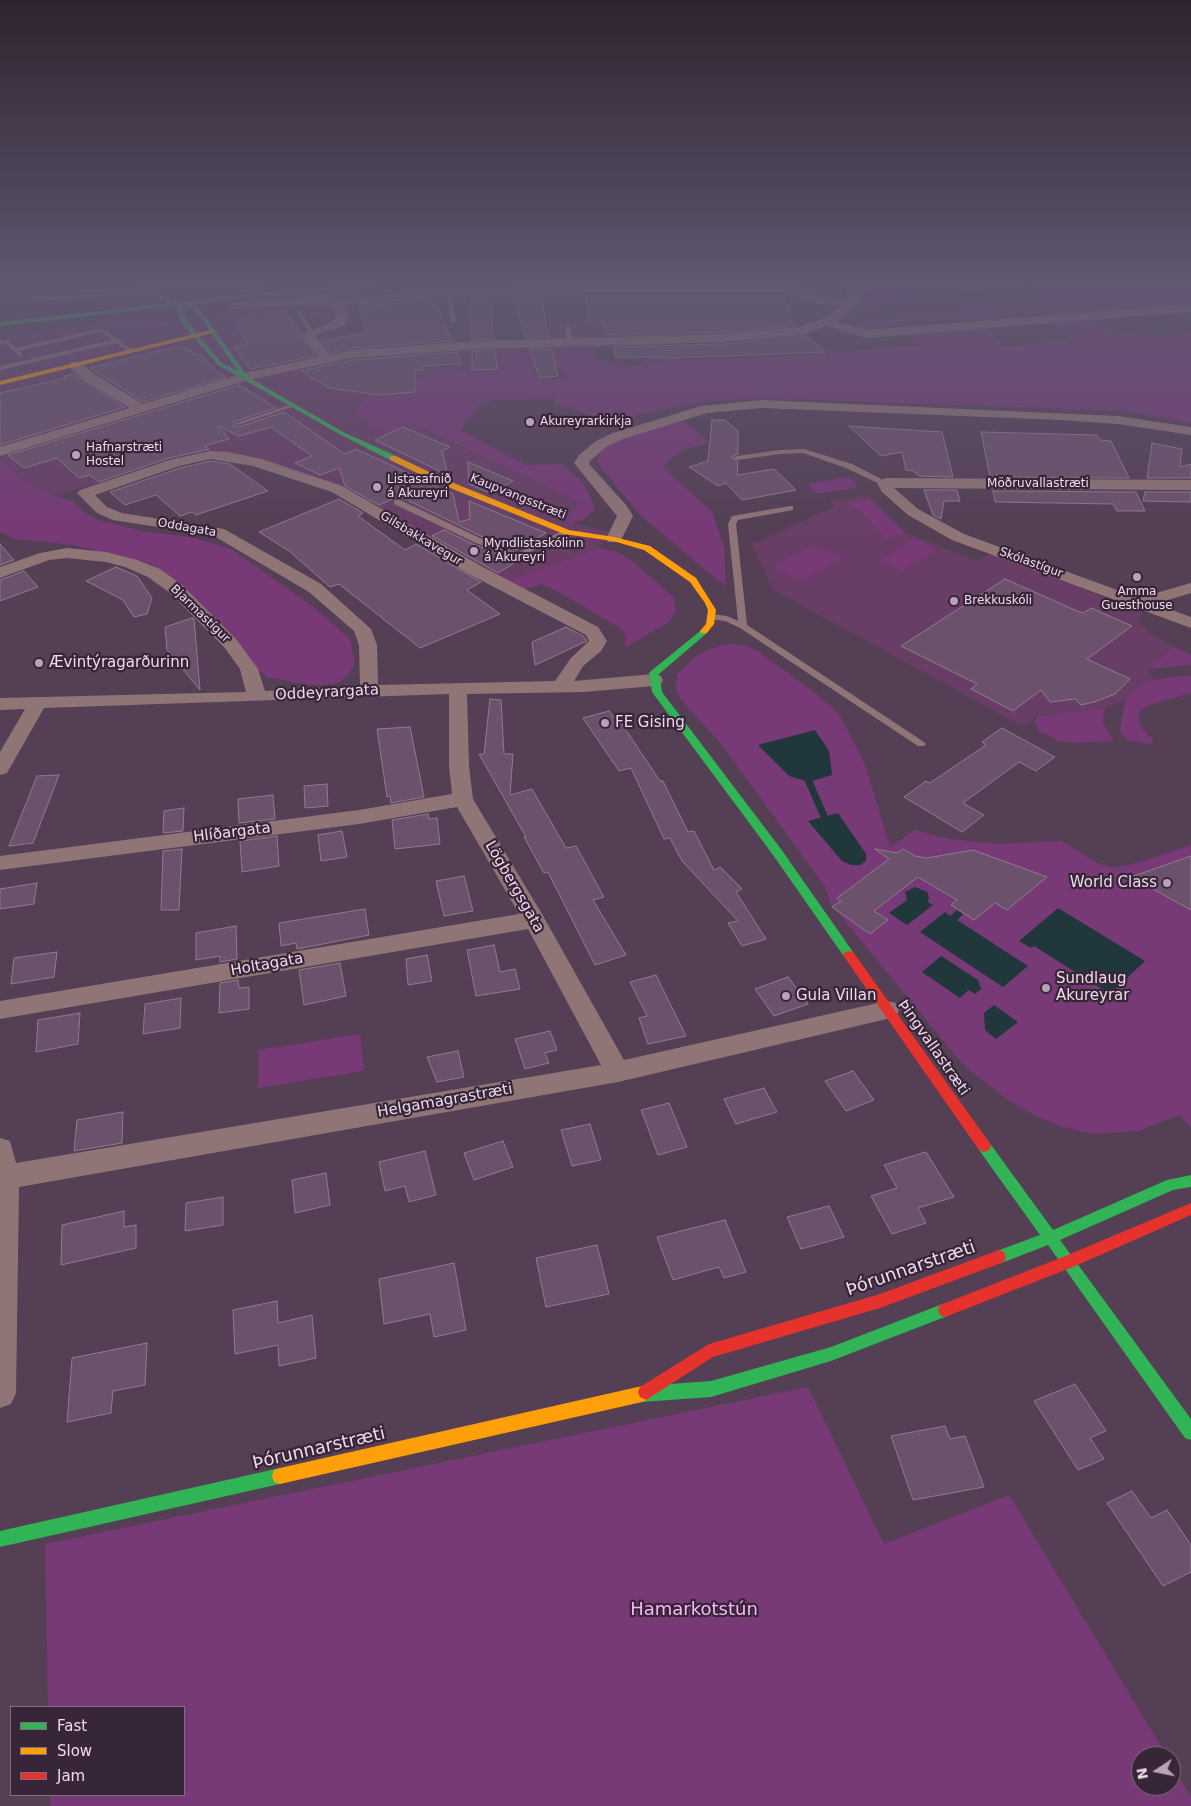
<!DOCTYPE html>
<html>
<head>
<meta charset="utf-8">
<style>
	body { margin:0 }
	#map { position:relative; width:1191px; height:1806px; overflow:hidden; background:#543f54; font-family:"DejaVu Sans",sans-serif }
	canvas { display:block }
	.legend { position:absolute; left:10px; top:1706px; width:175px; height:90px; box-sizing:border-box; background:#372637; border:1px solid #816d80; margin:0; padding:6px 9px; list-style:none; font-size:15px; color:#f0d8ee }
	.legend li { display:flex; align-items:center; gap:10px; height:25px }
	.legend b { width:25px; border:1px solid #816d80 }
	.north { position:absolute; left:1131px; top:1746px; width:50px; height:50px; box-sizing:border-box; background:#372637; border:1px solid #816d80; border-radius:50%; rotate:259deg; font-size:14px; font-weight:700; line-height:20px; text-align:center; color:#f0d8ee }
	.north::after { content:''; display:block; margin:auto; width:18px; height:22px; background:#b9a2b8; clip-path:polygon(50% 0,100% 100%,50% 72%,0 100%) }
</style>
</head>
<body>
<div id="map">
<canvas width="1191" height="1806"></canvas>
<ul class="legend">
<li><b style="height:6px;background:#30b455"></b>Fast</li>
<li><b style="height:6px;background:#ff9f0a"></b>Slow</li>
<li><b style="height:6px;background:#e5322d"></b>Jam</li>
</ul>
<div class="north">N</div>
</div>
<script>
const c = document.querySelector('canvas').getContext('2d');
c.lineJoin = 'round';
function fill(path, color) { c.fillStyle = color; c.fill(path, 'evenodd'); }
const shape = rows => new Path2D(rows.map(r => 'M' + r).join(''));
function strokePath(path, color, width, dash) { c.strokeStyle = color; c.lineWidth = width; c.lineCap = dash ? 'butt' : 'round'; c.setLineDash(dash || []); c.stroke(path); }
function write(font, color, halo, rows, align = 'center') {
  c.font = font + ' "DejaVu Sans",sans-serif'; c.lineWidth = 4.5; c.setLineDash([]); c.textBaseline = 'middle'; c.strokeStyle = halo; c.fillStyle = color; for (const [text, x, y, turn = 0] of rows) {
    c.save(); c.translate(x, y); c.rotate((+turn || 0) * Math.PI / 180); c.textAlign = isNaN(turn) ? turn : align; if (halo) c.strokeText(text, 0, 0); c.fillText(text, 0, 0); c.restore();
  }
}
const built = shape([
	[288,308,305,336,437,330,438,344,553,341,551,325,615,324,788,314,805,331,669,338,676,360,645,364,641,348,596,348,596,351,562,350,501,353,503,371,427,373,427,378,410,392,368,394,356,406,354,411,385,435,411,424,577,500,577,507,567,522,611,532,599,548,507,581,340,488,209,453,148,466,56,496,37,490,14,472,4,460,0,461,0,342,107,328,158,327,172,322],
	[869,496,906,533,976,561,991,553,1143,613,1138,619,1143,626,1150,633,1174,647,1148,669,1153,680,1136,689,1126,700,1105,708,1037,717,1022,726,773,590,752,544,834,507,829,501]
]);
const green = shape([
	[880,287,1020,287,956,293,883,304,885,308,865,310,854,307,865,301,867,294,871,289],
	[1036,287,1191,287,1191,304,1064,315,1043,312,892,323,881,330,874,331,854,329,855,326,921,315,1051,299],
	[319,305,325,306,330,313,327,321,320,322,309,306],
	[259,308,288,308,210,319,211,316,232,311],
	[157,320,172,322,158,327,107,328,0,342,0,338,107,324],
	[1092,320,1110,332,1170,337,1191,333,1191,423,1126,411,763,398,704,401,624,418,594,418,569,407,555,405,555,399,493,400,479,405,460,430,526,465,561,464,582,481,595,508,583,520,570,524,566,521,577,507,577,500,412,424,385,436,354,411,368,394,410,392,416,387,416,378,427,378,426,373,503,371,501,353,562,350,596,351,595,358,624,367,676,360,795,356,920,345,909,333,986,327,1004,346,1072,341,1054,323],
	[561,366,567,377,539,380,532,370],
	[684,421,709,443,686,449,672,457,663,467,712,512,724,547,726,587,640,515,597,462,600,452,607,445,646,430],
	[4,460,14,472,37,490,74,502,85,513,101,521,146,532,191,537,231,549,311,605,350,639,355,662,349,674,340,682,326,685,309,685,267,677,258,670,188,591,151,564,74,545,14,539,0,532,0,461],
	[849,477,859,487,817,494,807,484],
	[869,499,905,534,885,538,850,502],
	[914,539,937,549,903,571,879,561],
	[812,547,819,547,840,557,840,560,804,580,797,580,777,569,776,565],
	[599,548,618,552,636,564,674,598,676,610,669,622,625,648,626,634,618,627,564,595,542,584,522,590,507,581],
	[726,644,744,645,756,650,815,693,840,715,865,764,890,847,915,830,944,838,996,844,1062,841,1096,862,1112,868,1137,863,1191,845,1191,1128,1179,1115,1138,1131,1093,1134,1063,1127,1034,1115,1008,1100,965,1067,830,903,826,888,722,745,681,700,676,689,677,675,694,658,705,651],
	[1174,647,1191,655,1191,665,1148,669],
	[1191,675,1191,693,1149,705,1139,711,1139,725,1154,740,1151,744,1127,740,1120,732,1122,715,1126,700,1136,689,1153,680],
	[1105,708,1102,722,1114,741,1074,743,1059,741,1039,731,1035,722,1037,717],
	[360,1034,364,1071,258,1088,258,1050],
	[808,1387,884,1544,1009,1495,1167,1756,1141,1756,1141,1786,1171,1786,1171,1763,1191,1796,1191,1806,50,1806,50,1795,184,1795,184,1707,48,1707,45,1544]
]);
const water = shape([
	[128,287,262,287,204,294],
	[815,730,829,751,832,775,809,782,789,776,758,745],
	[838,813,866,854,866,861,860,865,851,865,842,861,808,821],
	[915,887,927,892,929,896,928,902,933,905,907,925,889,913,907,900,905,892],
	[1058,908,1145,961,1110,994,1034,946,1031,948,1019,941],
	[957,910,963,914,957,920,1028,966,1003,987,920,932,945,912,950,916],
	[941,956,978,980,981,989,975,994,969,990,960,998,922,972],
	[994,1005,1018,1022,996,1039,985,1030,984,1013]
]);
const stream = shape([
	[809,782,824,816]
]);
const building = shape([
	[542,296,547,333,550,337,526,338,513,297,542,296],
	[587,296,784,296,792,324,794,326,723,332,606,335,603,324,586,324,587,296],
	[490,297,494,339,471,340,470,298,490,297],
	[435,300,452,341,352,348,331,353,321,341,366,333,359,306,435,300],
	[286,312,300,333,300,336,316,356,250,369,234,348,248,345,236,323,248,315,259,316,286,312],
	[806,336,826,352,679,358,615,357,614,347,723,344,806,336],
	[174,347,189,349,196,355,201,354,213,368,226,377,143,402,90,368,174,347],
	[530,349,552,349,558,376,539,378,530,349],
	[495,350,497,369,472,370,472,351,495,350],
	[457,352,461,364,422,366,423,370,415,370,415,392,379,395,329,388,301,371,352,360,457,352],
	[74,374,125,407,0,445,0,393,66,378,64,376,74,374],
	[239,385,276,408,232,422,233,426,239,427,284,412,345,454,356,449,453,494,459,522,470,519,469,501,546,533,516,550,483,537,399,496,379,505,345,486,339,468,320,475,295,463,312,456,271,427,239,436,218,426,229,439,204,446,209,449,169,458,99,482,90,475,79,478,57,458,24,468,8,455,239,385],
	[712,420,725,420,738,431,738,454,731,457,738,462,737,475,774,469,796,490,742,500,726,483,718,486,689,467,708,461,712,420],
	[849,426,942,432,953,477,919,476,913,471,906,470,902,452,881,456,849,426],
	[403,427,450,447,442,451,448,475,375,440,403,427],
	[981,432,1097,435,1100,440,1111,441,1129,478,990,477,981,432],
	[1152,443,1182,449,1180,467,1191,464,1191,478,1147,478,1152,443],
	[210,461,230,464,268,491,196,515,192,512,180,516,156,495,125,505,110,492,180,468,210,461],
	[468,462,513,481,490,493,469,484,468,462],
	[924,490,957,490,960,501,944,501,941,519,933,515,924,490],
	[993,491,1136,492,1145,511,1117,511,1113,504,995,502,993,491],
	[1145,492,1191,492,1191,502,1143,501,1145,492],
	[339,499,363,513,358,516,405,550,416,544,481,582,467,590,500,614,420,648,339,584,330,587,289,551,259,532,339,499],
	[444,530,475,545,519,560,498,573,432,536,444,530],
	[0,544,14,560,0,565,0,544],
	[116,567,137,576,152,598,147,614,134,617,123,600,86,581,116,567],
	[24,571,38,587,0,601,0,580,24,571],
	[1005,579,1077,611,1083,613,1091,608,1132,626,1087,659,1130,679,1115,694,1094,702,1081,705,1075,699,1050,702,1041,690,1013,711,971,689,977,684,901,646,1005,579],
	[192,618,194,619,200,690,167,650,165,627,192,618],
	[566,627,583,636,587,641,535,665,532,642,566,627],
	[490,699,501,700,504,754,513,754,510,795,532,789,566,848,576,846,604,897,593,900,626,955,595,965,548,872,544,873,524,837,526,837,479,754,484,754,490,699],
	[609,711,617,721,619,720,660,781,663,781,688,832,694,831,714,870,720,867,742,889,736,892,766,939,742,946,728,923,738,921,682,861,670,838,664,839,631,768,619,771,583,718,609,711],
	[410,727,424,797,391,803,390,796,387,797,377,729,410,727],
	[1002,728,1055,757,1036,771,1019,762,963,803,984,815,962,832,904,797,926,781,930,783,986,745,982,742,1002,728],
	[59,775,33,843,9,846,37,776,59,775],
	[327,784,328,806,305,808,304,786,327,784],
	[273,795,275,819,239,823,238,799,273,795],
	[184,808,183,831,163,833,164,811,184,808],
	[428,814,429,819,437,818,440,844,395,849,392,820,428,814],
	[342,831,347,857,321,861,318,835,342,831],
	[277,836,279,866,242,872,240,841,277,836],
	[182,849,179,910,161,910,163,851,182,849],
	[875,849,897,853,903,849,915,856,927,858,973,850,1047,877,1007,910,995,903,974,920,951,905,957,900,918,877,874,911,888,920,870,934,832,907,841,901,837,898,889,859,875,849],
	[1191,856,1191,910,1131,877,1191,856],
	[464,876,473,911,444,916,436,881,464,876],
	[37,883,34,904,0,909,0,889,37,883],
	[365,909,369,935,297,949,296,943,281,946,279,923,365,909],
	[236,926,237,959,220,962,220,956,196,960,196,933,236,926],
	[494,945,500,972,515,969,520,989,476,996,467,950,494,945],
	[57,952,54,977,11,984,14,958,57,952],
	[427,955,432,981,408,985,406,959,427,955],
	[340,963,346,996,304,1005,299,970,340,963],
	[656,975,686,1036,648,1044,639,1018,647,1016,630,982,656,975],
	[788,977,808,1004,774,1016,755,989,788,977],
	[238,980,239,988,249,987,249,1009,219,1013,220,983,238,980],
	[181,998,180,1028,143,1034,145,1004,181,998],
	[80,1013,78,1044,36,1052,38,1020,80,1013],
	[550,1031,557,1050,545,1053,549,1063,525,1069,515,1039,550,1031],
	[458,1051,464,1077,437,1082,427,1057,458,1051],
	[853,1071,874,1100,846,1111,825,1081,853,1071],
	[764,1088,777,1112,736,1124,724,1099,764,1088],
	[669,1103,687,1147,658,1155,641,1110,669,1103],
	[123,1112,122,1143,74,1151,77,1120,123,1112],
	[590,1124,601,1160,572,1166,561,1130,590,1124],
	[503,1141,513,1167,474,1180,464,1153,503,1141],
	[425,1151,436,1195,409,1202,405,1186,385,1191,379,1162,425,1151],
	[926,1152,954,1197,918,1208,926,1223,892,1234,871,1196,897,1188,884,1165,926,1152],
	[326,1173,330,1205,295,1213,292,1180,326,1173],
	[223,1197,223,1225,185,1231,186,1203,223,1197],
	[829,1206,844,1237,801,1249,787,1217,829,1206],
	[124,1211,124,1227,136,1225,136,1248,61,1265,62,1225,124,1211],
	[725,1220,746,1272,724,1278,719,1267,673,1280,657,1237,725,1220],
	[597,1245,609,1294,546,1307,536,1258,597,1245],
	[454,1263,466,1330,434,1337,430,1314,384,1324,379,1279,454,1263],
	[277,1301,278,1323,312,1315,316,1358,279,1366,278,1345,235,1354,233,1310,277,1301],
	[147,1343,145,1385,113,1391,111,1413,67,1422,72,1358,147,1343],
	[1075,1384,1106,1431,1090,1438,1104,1459,1078,1470,1034,1401,1075,1384],
	[945,1426,950,1439,965,1436,984,1487,913,1500,891,1436,945,1426],
	[1132,1491,1151,1518,1167,1510,1191,1545,1191,1572,1163,1586,1107,1503,1132,1491]
]);
const lane = shape([
	[359,287,361,290,346,296,319,299,300,299,297,297,300,295,345,292,359,287],
	[450,291,453,293,456,321,453,323,450,321,447,293,450,291],
	[152,292,170,297,172,303,167,304,165,299,152,296,38,301,35,299,38,297,152,292],
	[295,309,299,309,314,332,313,333,309,333,295,309],
	[568,325,571,327,573,343,570,345,567,343,565,327,568,325],
	[102,328,133,350,133,352,129,352,116,343,0,370,0,366,112,340,101,332,19,351,23,355,20,357,5,343,0,344,0,340,8,340,16,348,102,328],
	[290,405,295,406,238,425,233,424,290,405],
	[804,449,852,464,889,483,882,485,846,468,803,453,780,454,737,460,733,458,737,456,780,450,804,449],
	[394,500,400,500,482,539,518,553,564,530,571,532,518,558,476,543,394,504,394,500],
	[790,506,793,506,793,510,738,520,736,524,747,625,924,742,926,744,924,746,918,746,740,628,725,621,709,619,708,617,712,614,727,616,738,621,728,524,732,516,790,506]
]);
const street = shape([
	[544,287,793,287,820,297,847,299,846,287,858,287,860,300,847,315,836,321,866,330,1191,304,1191,312,866,338,826,326,802,335,723,342,477,349,352,358,248,380,0,456,0,447,130,408,84,380,70,368,69,365,70,362,80,362,94,374,143,404,240,374,319,357,301,335,335,320,337,314,332,306,312,305,233,309,229,308,229,302,312,297,336,299,450,290,544,287],
	[608,292,786,292,818,304,841,306,822,319,800,327,723,334,477,341,352,350,330,355,315,336,345,325,349,314,344,306,450,296,608,292],
	[762,400,1118,416,1191,427,1191,435,1118,424,1061,420,762,408,707,413,623,439,606,447,590,461,589,464,626,505,633,516,620,542,608,542,606,539,617,516,574,463,579,455,596,441,613,433,701,406,762,400],
	[210,451,228,452,262,459,342,486,481,566,598,627,607,641,601,651,583,666,574,681,654,674,661,676,663,680,661,684,654,686,584,692,467,694,469,766,473,799,542,914,624,1060,887,1001,896,1003,899,1010,896,1017,887,1019,618,1082,19,1187,16,1393,11,1404,0,1408,0,1138,10,1141,16,1163,601,1065,528,929,0,1019,0,1001,519,914,457,807,359,824,0,870,0,856,359,810,452,794,449,766,449,694,44,708,7,773,0,775,0,752,25,709,0,710,0,698,246,692,240,669,224,647,170,593,148,577,125,567,106,562,67,558,49,560,0,578,0,567,40,553,67,548,106,552,137,560,160,569,182,585,236,639,258,669,265,691,360,685,359,645,354,631,309,592,214,536,113,520,97,513,77,493,80,490,170,460,210,451],
	[210,459,253,466,332,492,469,574,586,635,589,641,571,658,555,681,378,685,377,645,371,629,321,584,224,529,122,513,107,507,95,495,179,466,210,459],
	[885,478,1191,480,1191,490,894,488,918,509,964,534,1139,598,1191,583,1191,593,1155,604,1191,617,1191,628,952,540,908,515,882,492,877,483,885,478]
]);
const fast = shape([
	[867,287,875,287,864,293,856,301,852,301,852,299,860,291,867,287],
	[276,291,278,294,192,304,199,308,248,377,345,433,396,456,396,460,390,460,341,435,218,365,183,325,176,308,178,306,0,326,0,322,276,291],
	[185,305,195,310,238,371,222,363,189,324,182,308,185,305],
	[704,628,707,629,707,633,659,674,662,692,781,849,853,952,855,955,853,958,845,958,773,855,652,692,649,673,651,671,704,628],
	[984,1140,989,1142,1053,1230,1167,1180,1191,1175,1191,1187,1173,1190,1060,1240,1191,1419,1191,1440,1185,1438,1048,1245,999,1264,994,1262,992,1257,994,1252,1040,1235,979,1150,977,1146,979,1142,984,1140],
	[945,1303,950,1305,952,1310,950,1315,831,1361,711,1397,642,1402,636,1399,634,1394,636,1389,642,1386,711,1381,831,1347,945,1303],
	[280,1468,286,1470,288,1476,286,1482,280,1484,0,1547,0,1531,280,1468]
]);
const slow = shape([
	[343,287,376,287,276,295,273,293,276,291,343,287],
	[211,330,214,332,213,333,0,385,0,381,211,330],
	[390,456,396,456,444,479,569,530,614,537,650,546,696,578,716,610,714,624,707,633,701,633,700,631,706,624,708,610,705,603,690,582,644,550,613,541,564,534,438,483,390,460,390,456],
	[642,1386,648,1389,650,1394,648,1399,642,1402,280,1484,274,1482,272,1476,274,1470,280,1468,642,1386]
]);
const jam = shape([
	[849,951,853,952,989,1142,991,1146,989,1150,984,1152,979,1150,845,958,843,955,845,952,849,951],
	[1191,1203,1191,1215,1073,1267,945,1317,940,1315,938,1310,940,1305,1063,1257,1191,1203],
	[999,1250,1004,1252,1006,1257,1004,1262,880,1308,713,1357,646,1400,640,1397,638,1392,640,1387,709,1344,880,1294,999,1250]
]);
const markers = [
	[530,422,5,"#b9a2b8"],
	[76,455,5,"#b9a2b8"],
	[377,487,5,"#b9a2b8"],
	[474,551,5,"#b9a2b8"],
	[1137,577,5,"#b9a2b8"],
	[954,601,5,"#b9a2b8"],
	[39,663,5,"#b9a2b8"],
	[605,723,5,"#b9a2b8"],
	[1167,883,5,"#b9a2b8"],
	[1046,988,5,"#b9a2b8"],
	[786,996,5,"#b9a2b8"]
];
const farPoinames = [
	["Akureyrarkirkja",540,422],
	["Hafnarstræti",86,448],
	["Hostel",86,462],
	["Listasafnið",387,480],
	["á Akureyri",387,494],
	["Myndlistaskólinn",484,544],
	["á Akureyri",484,558],
	["Amma",1137,592,"center"],
	["Guesthouse",1137,606,"center"],
	["Brekkuskóli",964,601]
];
const farStreetnames = [
	["Möðruvallastræti",1038,484],
	["Kaupvangsstræti",518,497,22],
	["Oddagata",187,528,10],
	["Gilsbakkavegur",421,539,31],
	["Skólastígur",1031,563,20],
	["Bjarmastígur",200,614,44]
];
const poiNames = [
	["Ævintýragarðurinn",49,663],
	["FE Gising",615,723],
	["World Class",1157,883,"right"],
	["Sundlaug",1056,979],
	["Akureyrar",1056,996],
	["Gula Villan",796,996]
];
const streetNames = [
	["Oddeyrargata",327,693,-3],
	["Hlíðargata",232,833,-7],
	["Lögbergsgata",514,887,60],
	["Holtagata",267,965,-10],
	["Þingvallastræti",933,1048,55],
	["Helgamagrastræti",445,1101,-10]
];
const nearStreetnames = [
	["Þórunnarstræti",911,1269,-19],
	["Þórunnarstræti",319,1449,-13]
];
const nearParknames = [
	["Hamarkotstún",694,1610]
];
fill(built, '#683e66');
fill(green, '#783977');
fill(water, '#20373c');
strokePath(stream, '#20373c', 7);
fill(building, '#6c516c');
strokePath(building, '#8e7c8e', 1);
fill(lane, '#907576');
fill(street, '#907576');
fill(fast, '#30b455');
fill(slow, '#ff9f0a');
fill(jam, '#e5322d');
const sky = c.createLinearGradient(0, 0, 0, 540);
sky.addColorStop(0, '#2e232e');
sky.addColorStop(0.53, '#615872');
sky.addColorStop(1, '#61587200');
c.fillStyle = sky;
c.fillRect(0, 0, 1191, 540);
for (const [x, y, r, color] of markers) { const dot = new Path2D(); dot.arc(x, y, r, 0, 2 * Math.PI); c.fillStyle = color; c.fill(dot); strokePath(dot, '#372637', 2); }
write('12px', '#f0d8ee', '#372637', farPoinames, 'left');
write('12px', '#f0d8ee', '#372637', farStreetnames);
write('15px', '#f0d8ee', '#372637', poiNames, 'left');
write('15px', '#f0d8ee', '#372637', streetNames);
write('18px', '#f0d8ee', '#372637', nearStreetnames);
write('18px', '#fcb5f9', '#372637', nearParknames);
</script>
</body>
</html>
